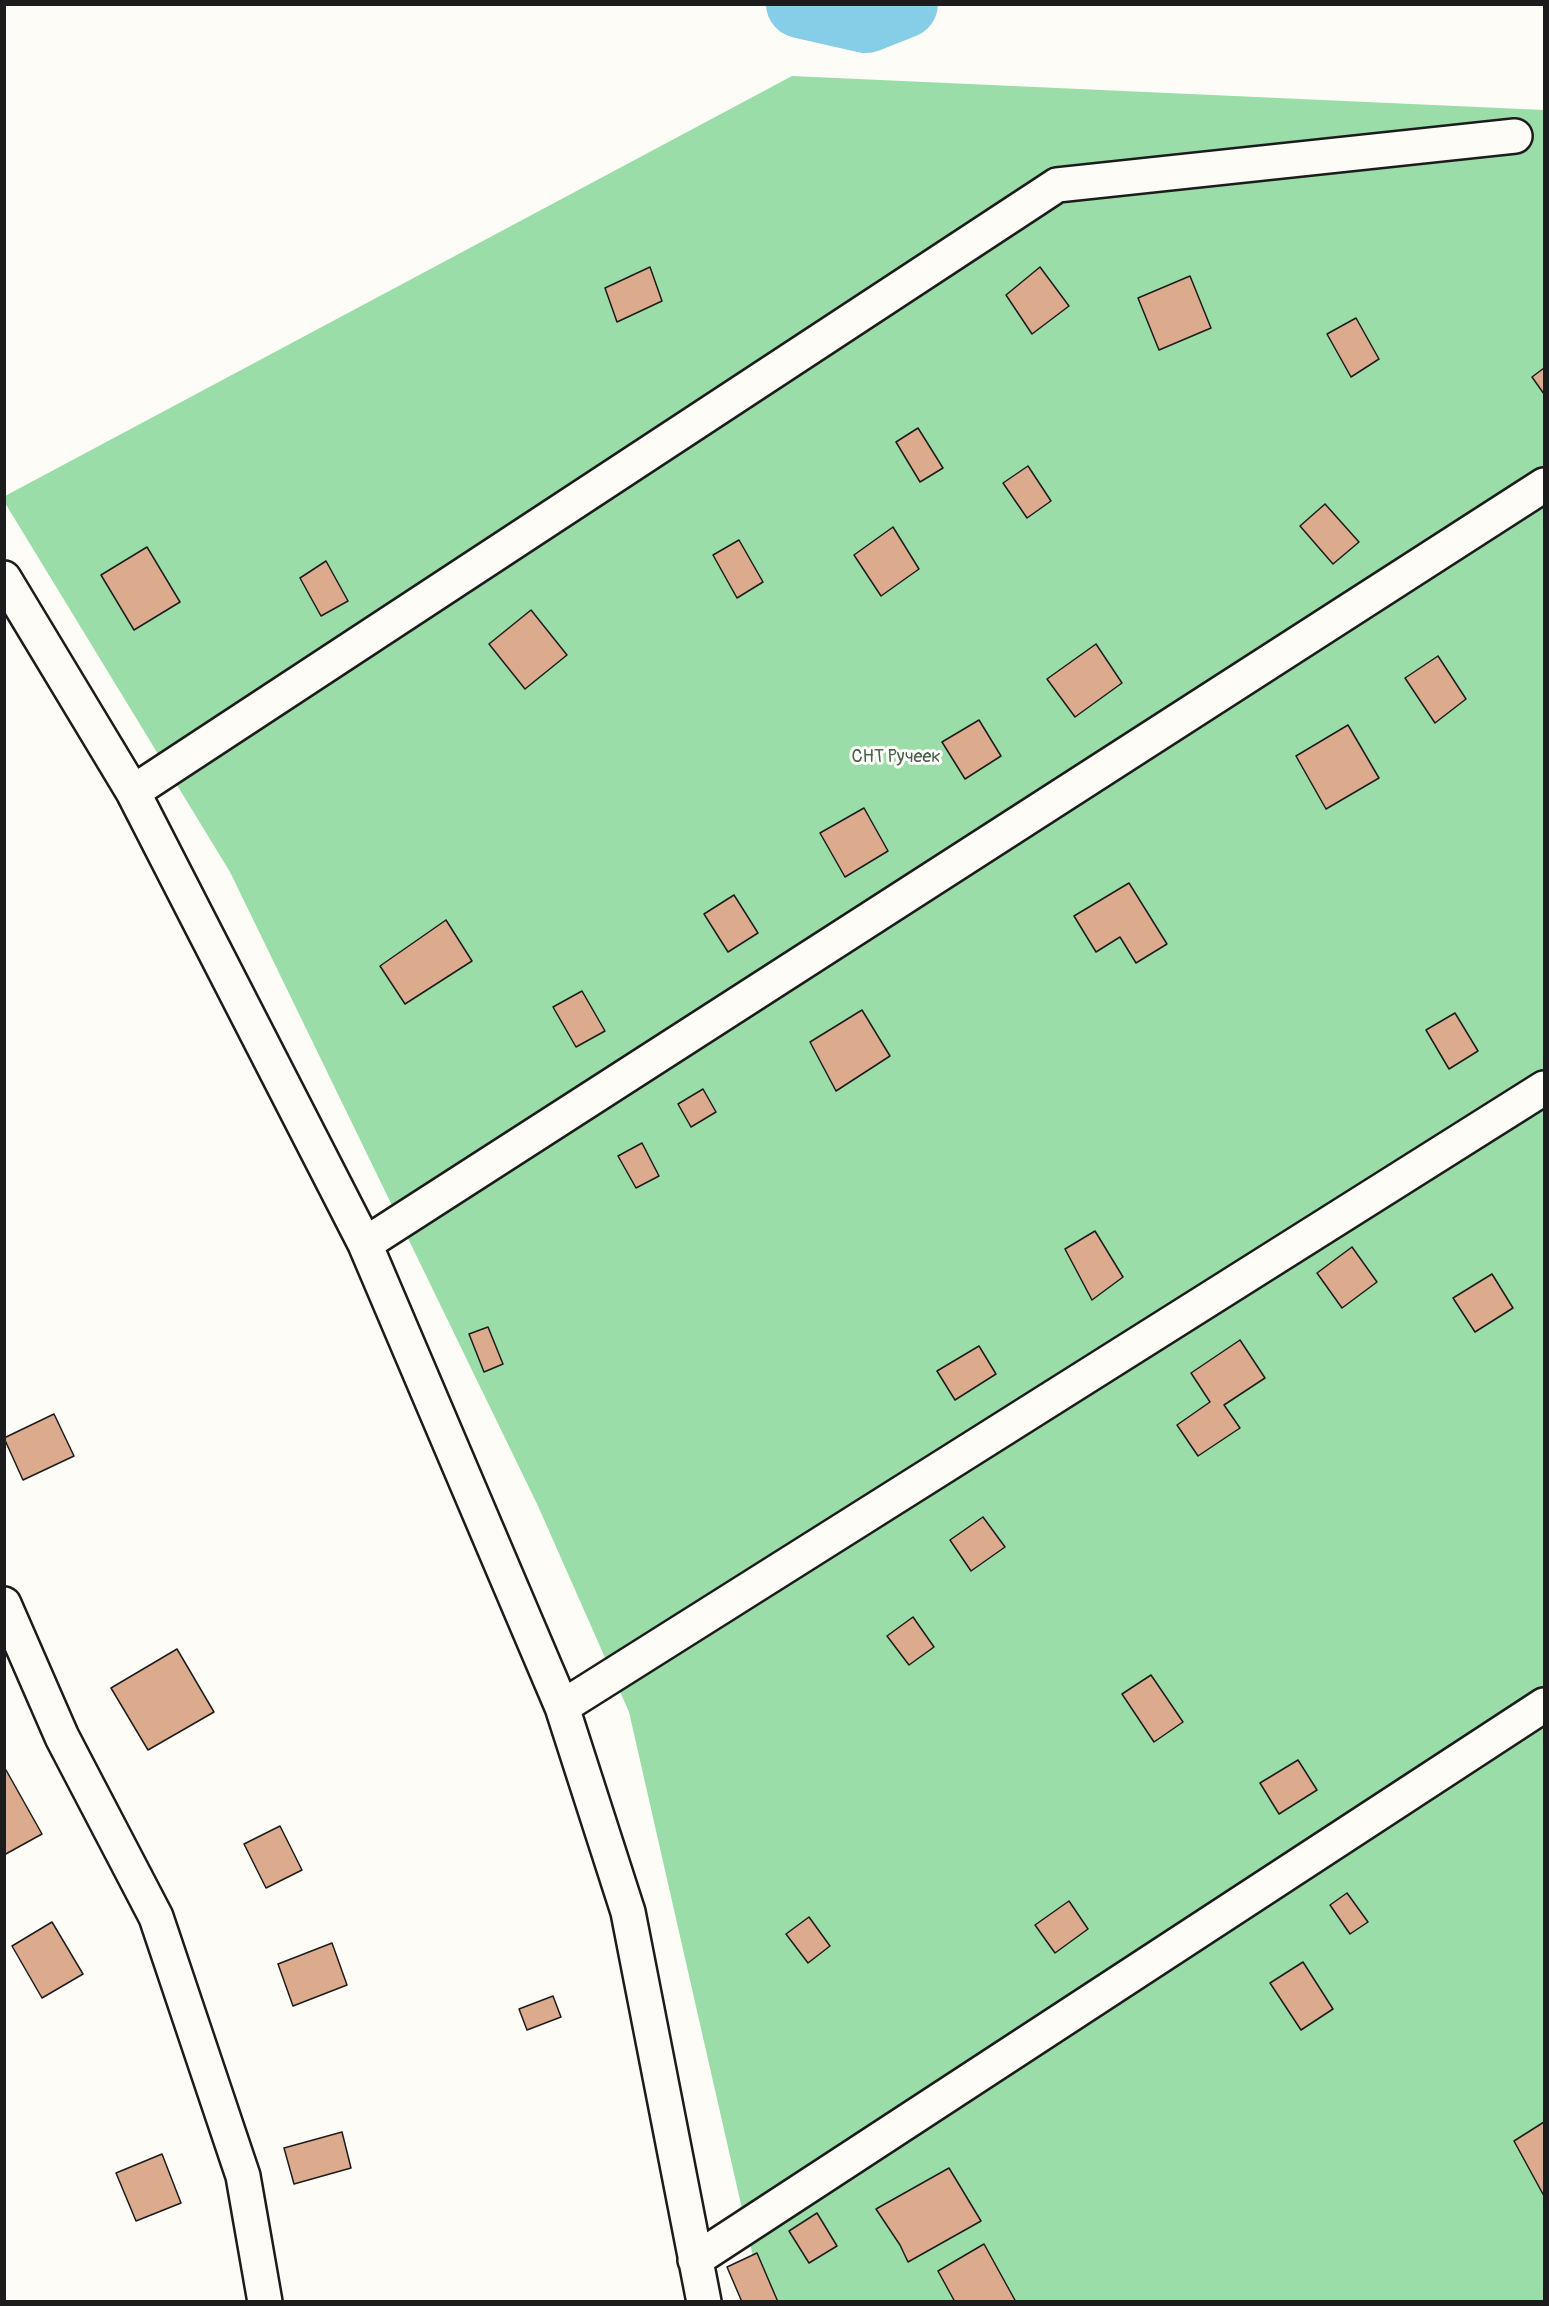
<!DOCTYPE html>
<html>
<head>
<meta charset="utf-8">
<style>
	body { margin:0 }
	#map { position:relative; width:1549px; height:2306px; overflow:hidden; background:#fdfcf7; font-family:Pangolin,sans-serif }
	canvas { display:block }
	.frame { position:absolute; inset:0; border:6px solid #1c1c1c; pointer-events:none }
</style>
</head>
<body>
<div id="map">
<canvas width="1549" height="2306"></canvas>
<div class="frame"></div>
</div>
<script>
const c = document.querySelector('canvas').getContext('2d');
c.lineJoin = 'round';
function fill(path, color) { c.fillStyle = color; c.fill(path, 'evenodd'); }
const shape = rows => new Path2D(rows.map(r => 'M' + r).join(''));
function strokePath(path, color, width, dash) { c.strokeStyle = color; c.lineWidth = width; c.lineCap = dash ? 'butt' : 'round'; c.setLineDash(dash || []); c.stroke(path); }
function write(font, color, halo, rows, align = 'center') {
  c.font = font + ' Pangolin,sans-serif'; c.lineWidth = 6; c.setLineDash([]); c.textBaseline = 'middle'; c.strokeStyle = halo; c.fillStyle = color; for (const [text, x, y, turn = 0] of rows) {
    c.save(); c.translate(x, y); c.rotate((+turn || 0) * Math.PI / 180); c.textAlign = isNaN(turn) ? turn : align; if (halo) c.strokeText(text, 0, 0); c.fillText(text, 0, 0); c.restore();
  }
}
const green = shape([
	[792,76,1544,110,1544,2301,763,2301,629,1712,538,1506,230,872,5,503,5,496]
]);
const river = shape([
	[800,4,866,19,904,4]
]);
const building = shape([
	[650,267,662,301,617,322,605,288,650,267],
	[1040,267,1069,306,1032,334,1006,295,1040,267],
	[1190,276,1211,328,1159,350,1138,298,1190,276],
	[1356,318,1379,359,1351,377,1327,334,1356,318],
	[1544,368,1544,394,1532,377,1544,368],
	[918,428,943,468,920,482,896,442,918,428],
	[1028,466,1051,501,1027,518,1003,483,1028,466],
	[1325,504,1359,542,1333,564,1300,526,1325,504],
	[893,527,919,569,881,596,854,555,893,527],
	[739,540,763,582,737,598,713,555,739,540],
	[147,547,180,602,134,630,101,575,147,547],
	[326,561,348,601,321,616,300,578,326,561],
	[531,610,567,655,525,689,489,644,531,610],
	[1096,644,1122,683,1075,717,1047,679,1096,644],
	[1438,656,1466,699,1435,723,1405,678,1438,656],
	[979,720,1001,756,965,779,942,742,979,720],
	[1348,725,1379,778,1326,809,1296,756,1348,725],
	[864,808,888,851,845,877,820,833,864,808],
	[1129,883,1167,944,1136,963,1120,937,1096,952,1074,916,1129,883],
	[734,895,758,933,728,952,704,914,734,895],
	[446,920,472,961,405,1004,380,966,446,920],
	[582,991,605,1031,576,1047,553,1007,582,991],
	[862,1010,890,1056,836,1091,810,1042,862,1010],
	[1455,1013,1478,1051,1449,1069,1426,1030,1455,1013],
	[703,1089,716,1112,691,1127,678,1104,703,1089],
	[642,1143,659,1176,636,1188,618,1156,642,1143],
	[1095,1231,1123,1277,1092,1300,1065,1249,1095,1231],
	[1352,1247,1377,1282,1342,1308,1317,1273,1352,1247],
	[1492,1274,1513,1308,1475,1332,1453,1298,1492,1274],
	[488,1327,503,1364,484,1372,469,1334,488,1327],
	[1240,1340,1265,1378,1224,1405,1240,1428,1198,1456,1177,1425,1210,1402,1191,1373,1240,1340],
	[979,1346,996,1374,955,1400,937,1371,979,1346],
	[54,1414,74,1456,23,1480,4,1438,54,1414],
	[983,1517,1005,1547,971,1571,950,1540,983,1517],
	[913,1617,934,1647,909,1665,887,1636,913,1617],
	[177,1649,214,1712,148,1750,111,1688,177,1649],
	[1151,1675,1183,1722,1154,1742,1122,1694,1151,1675],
	[1298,1760,1317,1790,1279,1814,1260,1783,1298,1760],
	[6,1770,42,1834,4,1855,4,1771,6,1770],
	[280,1826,302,1870,266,1888,244,1844,280,1826],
	[1347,1893,1368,1922,1350,1934,1330,1905,1347,1893],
	[1069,1901,1088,1929,1055,1953,1035,1925,1069,1901],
	[809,1917,830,1946,808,1963,786,1934,809,1917],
	[52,1922,83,1974,42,1998,12,1946,52,1922],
	[332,1943,347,1985,293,2006,278,1964,332,1943],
	[1303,1962,1333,2009,1301,2030,1270,1983,1303,1962],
	[553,1996,561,2017,527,2030,519,2009,553,1996],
	[1544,2122,1544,2196,1514,2141,1544,2122],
	[342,2132,351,2168,294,2184,284,2148,342,2132],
	[162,2154,181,2203,136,2221,116,2173,162,2154],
	[949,2168,981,2221,908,2262,900,2245,876,2209,949,2168],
	[817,2213,837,2246,809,2263,789,2231,817,2213],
	[984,2244,1016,2302,955,2302,938,2271,984,2244],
	[757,2253,778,2302,742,2302,727,2267,757,2253]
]);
const minor = shape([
	[4,578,133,792,365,1244,562,1707,628,1912,704,2302],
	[133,792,1057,185,1515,136],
	[365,1244,1544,485],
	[4,1604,62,1737,156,1917,243,2176,265,2302],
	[562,1707,1544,1088],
	[695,2260,1544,1705]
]);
const parkNames = [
	["СНТ Ручеек",896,757]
];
fill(green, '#9bdda8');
strokePath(river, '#86cde7', 68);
fill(building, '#dcab8e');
strokePath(building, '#1c1c1c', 1.5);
strokePath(minor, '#1c1c1c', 38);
strokePath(minor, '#fdfcf7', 33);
write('18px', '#48604d', '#fdfcf7', parkNames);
</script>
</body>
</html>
